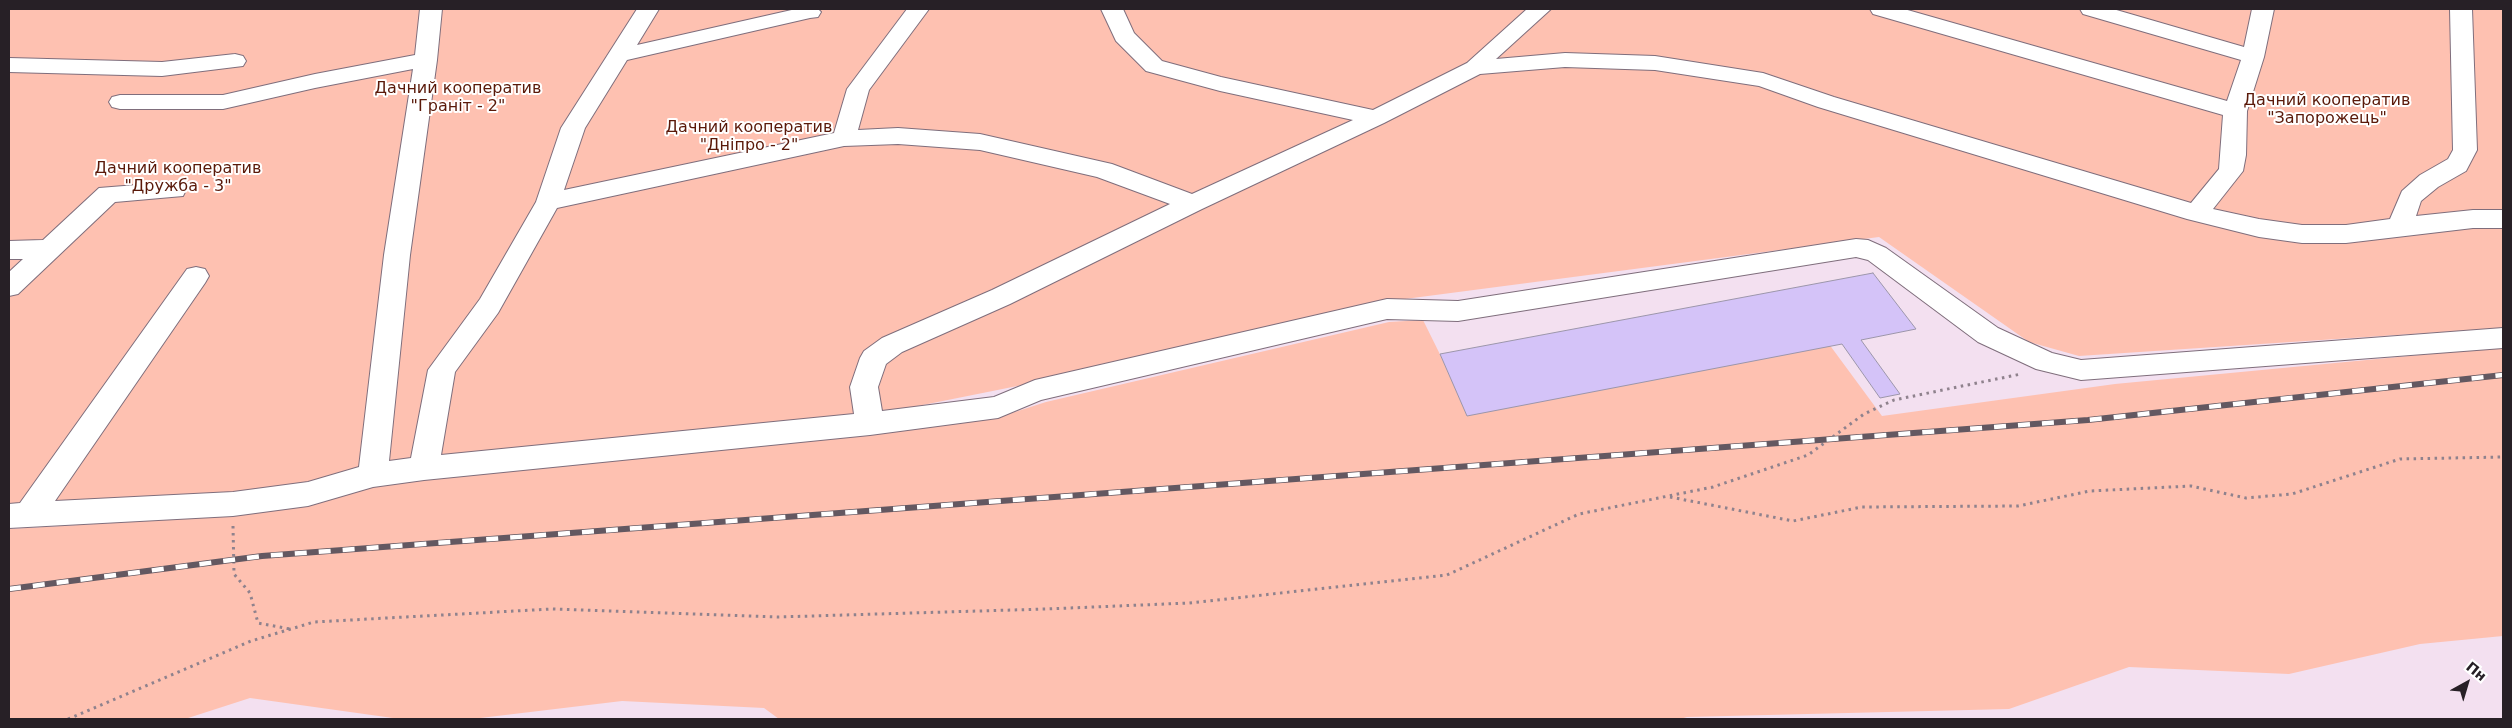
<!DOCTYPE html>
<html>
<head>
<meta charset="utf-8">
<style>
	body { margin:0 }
	#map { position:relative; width:2512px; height:728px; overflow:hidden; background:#f3e0f0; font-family:"DejaVu Sans",sans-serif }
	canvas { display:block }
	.frame { position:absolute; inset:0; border:10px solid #272026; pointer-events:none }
	.north { position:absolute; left:2442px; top:658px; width:50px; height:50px; -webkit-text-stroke:4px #fff; paint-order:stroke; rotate:39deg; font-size:14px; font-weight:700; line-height:20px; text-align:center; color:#272026 }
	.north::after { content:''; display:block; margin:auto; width:18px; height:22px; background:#272026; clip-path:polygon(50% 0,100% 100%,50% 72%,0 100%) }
</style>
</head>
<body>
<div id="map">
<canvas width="2512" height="728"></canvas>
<div class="frame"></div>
<div class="north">Пн</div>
</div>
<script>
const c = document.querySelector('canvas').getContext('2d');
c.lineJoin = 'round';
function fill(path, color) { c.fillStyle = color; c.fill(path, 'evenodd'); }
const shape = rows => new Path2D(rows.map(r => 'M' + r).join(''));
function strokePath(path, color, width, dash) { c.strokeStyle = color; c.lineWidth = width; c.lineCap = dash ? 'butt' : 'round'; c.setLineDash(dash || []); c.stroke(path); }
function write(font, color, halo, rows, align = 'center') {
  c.font = font + ' "DejaVu Sans",sans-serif'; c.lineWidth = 4; c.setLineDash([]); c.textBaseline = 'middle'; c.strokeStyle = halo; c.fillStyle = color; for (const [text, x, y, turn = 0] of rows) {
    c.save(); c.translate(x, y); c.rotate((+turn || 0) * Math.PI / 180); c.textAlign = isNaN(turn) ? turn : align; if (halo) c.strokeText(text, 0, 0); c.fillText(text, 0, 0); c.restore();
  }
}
const green = shape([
	[9,9,2503,9,2503,328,2079,356,2029,342,1879,237,1359,305,1132,363,863,417,240,504,9,517],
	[1423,320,1467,409,1826,340,1882,416,2115,384,2503,347,2503,636,2420,644,2289,674,2129,667,2009,709,1687,717,1680,719,779,719,764,708,622,701,472,719,400,719,250,698,185,719,9,719,9,529,233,516,299,505,424,474,993,419,1046,402,1389,322]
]);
const building = shape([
	[1873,273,1916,329,1861,340,1900,394,1880,398,1842,344,1467,416,1440,354,1873,273]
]);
const path = shape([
	[1670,497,1793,521,1862,507,2018,506,2090,491,2191,486,2246,498,2292,494,2400,459,2503,457],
	[233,526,234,574,250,593,258,623,290,629],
	[68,719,251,641,314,622,552,609,778,617,1046,609,1189,603,1447,575,1579,514,1713,487,1808,455,1864,414,1894,400,2021,374]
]);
const minor = shape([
	[420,9,442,9,437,60,410,255,389,461,411,458,428,370,480,299,536,202,561,128,637,9,659,9,637,45,796,9,818,9,821,12,818,17,810,18,627,60,585,128,564,190,834,133,847,89,907,9,929,9,869,90,858,130,898,128,980,134,1112,164,1192,194,1353,120,1220,91,1146,71,1116,41,1101,9,1123,9,1134,33,1162,61,1221,77,1373,110,1467,63,1527,9,1551,9,1496,59,1565,53,1655,56,1763,73,1834,97,2191,203,2219,169,2223,115,1873,14,1870,9,1904,9,2227,101,2241,60,2083,14,2080,9,2113,9,2244,47,2252,9,2274,9,2264,57,2247,111,2246,155,2243,171,2213,209,2259,219,2302,225,2346,225,2390,219,2402,191,2420,175,2448,159,2453,150,2450,9,2472,9,2477,150,2466,171,2438,187,2421,201,2416,216,2473,210,2503,210,2503,228,2473,228,2346,243,2302,243,2259,237,2187,219,1818,107,1759,86,1655,70,1565,67,1480,74,1384,123,1202,209,1010,304,902,352,886,364,878,387,882,411,994,397,1035,380,1387,299,1458,301,1856,239,1868,240,1886,248,1998,328,2052,353,2081,360,2503,328,2503,348,2081,380,2036,369,1978,342,1868,260,1856,257,1458,321,1387,319,1041,400,998,418,870,435,424,480,373,487,308,506,233,516,9,528,9,504,20,503,187,269,196,267,205,269,209,276,205,283,55,501,233,492,308,482,359,467,384,255,413,69,315,88,223,109,120,109,112,107,109,102,112,97,120,95,223,95,315,74,415,55,420,9],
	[898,144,980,150,1097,177,1170,204,992,290,882,338,864,351,860,358,850,387,854,414,441,455,455,372,498,313,557,208,844,146,898,144],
	[235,54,243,56,246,61,243,66,162,76,9,72,9,58,162,62,235,54],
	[174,182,183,184,186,190,183,196,115,202,18,294,9,296,9,272,23,259,9,259,9,241,43,240,99,188,174,182]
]);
const rail = shape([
	[9,589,262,556,2088,420,2503,375]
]);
const parkNames = [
	["Дачний кооператив",458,89],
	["\"Граніт - 2\"",458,107],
	["Дачний кооператив",2327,101],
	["\"Запорожець\"",2327,119],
	["Дачний кооператив",749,128],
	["\"Дніпро - 2\"",749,146],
	["Дачний кооператив",178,169],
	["\"Дружба - 3\"",178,187]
];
fill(green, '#fec1b1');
fill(building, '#d4c3f8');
strokePath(building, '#9c96aa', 1);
strokePath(minor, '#7f6e7c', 2);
strokePath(path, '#8f828d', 3, [2.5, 4.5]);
fill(minor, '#fff');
strokePath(rail, '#635861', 6);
strokePath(rail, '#fff', 4.5, [12]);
write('16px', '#5a1909', '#fff', parkNames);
</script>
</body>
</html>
